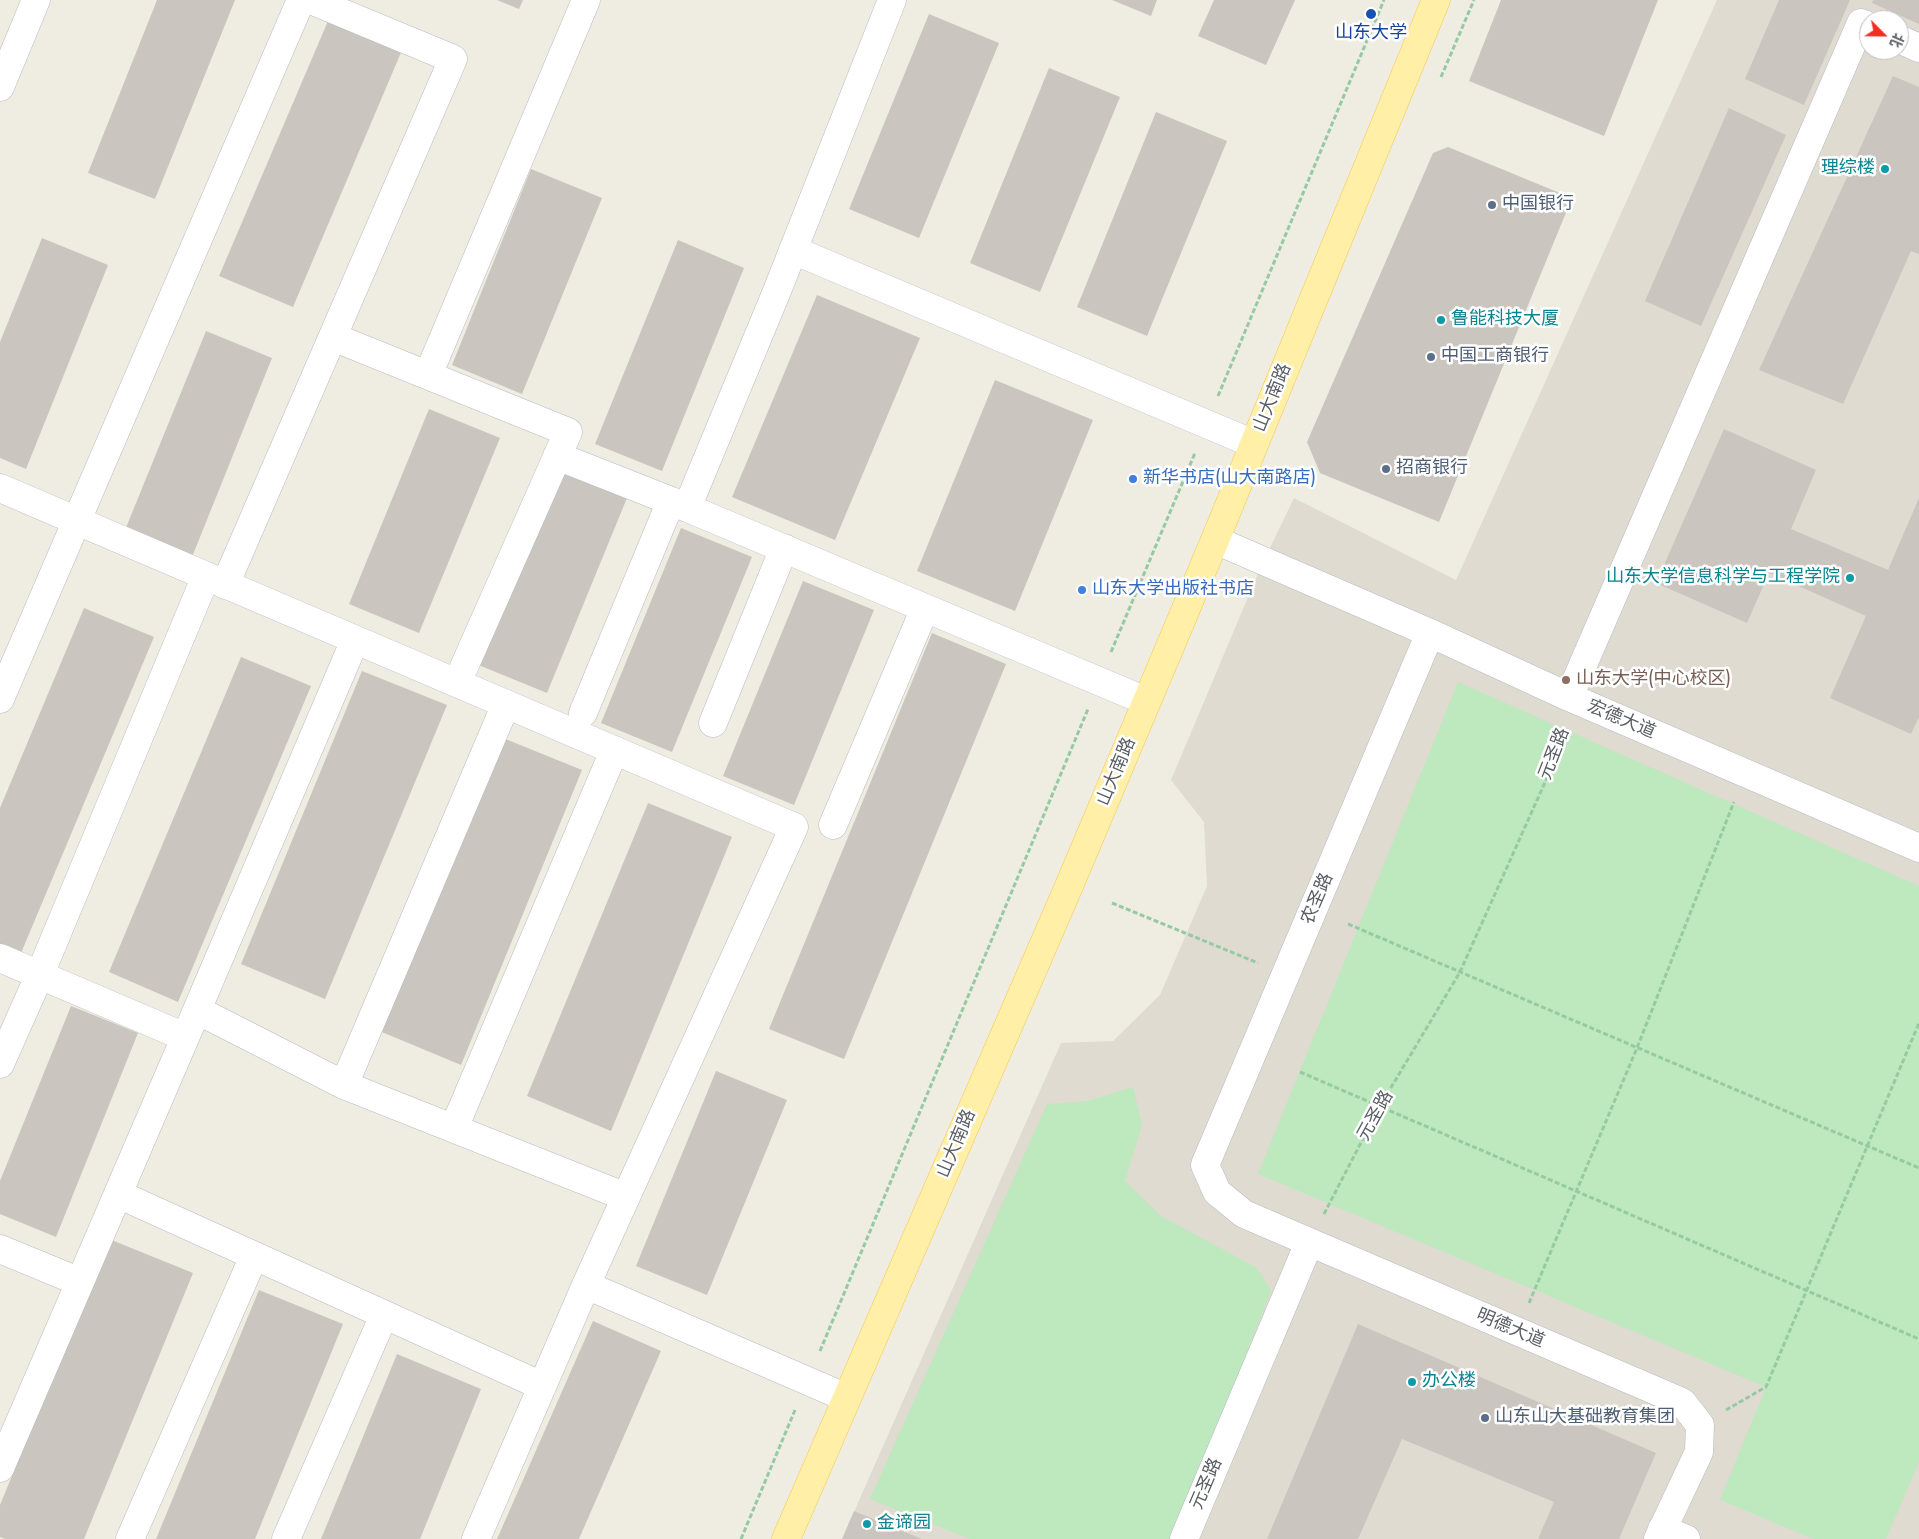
<!DOCTYPE html>
<html>
<head>
<meta charset="utf-8">
<style>
	body { margin:0 }
	#map { position:relative; width:1919px; height:1539px; overflow:hidden; background:#efece2; font-family:Jost,"Noto Sans SC",sans-serif }
	canvas { display:block }
	.north { position:absolute; left:1859px; top:10px; width:50px; height:50px; box-sizing:border-box; background:#fff; border:1px solid #bdbfc1; border-radius:50%; rotate:113deg; font-size:14px; font-weight:700; line-height:20px; text-align:center; color:#5b5f64 }
	.north::after { content:''; display:block; margin:auto; width:18px; height:22px; background:#f52e22; clip-path:polygon(50% 0,100% 100%,50% 72%,0 100%) }
</style>
</head>
<body>
<div id="map">
<canvas width="1919" height="1539"></canvas>
<div class="north">北</div>
</div>
<script>
const c = document.querySelector('canvas').getContext('2d');
c.lineJoin = 'round';
function fill(path, color) { c.fillStyle = color; c.fill(path, 'evenodd'); }
const shape = rows => new Path2D(rows.map(r => 'M' + r).join(''));
function strokePath(path, color, width, dash) { c.strokeStyle = color; c.lineWidth = width; c.lineCap = dash ? 'butt' : 'round'; c.setLineDash(dash || []); c.stroke(path); }
function write(font, color, halo, rows, align = 'center') {
  c.font = font + ' Jost,"Noto Sans SC",sans-serif'; c.lineWidth = 5; c.setLineDash([]); c.textBaseline = 'middle'; c.strokeStyle = halo; c.fillStyle = color; for (const [text, x, y, turn = 0] of rows) {
    c.save(); c.translate(x, y); c.rotate((+turn || 0) * Math.PI / 180); c.textAlign = isNaN(turn) ? turn : align; if (halo) c.strokeText(text, 0, 0); c.fillText(text, 0, 0); c.restore();
  }
}
const education = shape([
	[1717,0,1919,0,1919,1539,842,1539,1061,1043,1113,1041,1160,995,1207,886,1204,822,1171,780,1259,571,1294,498,1456,580],
	[1869,20,1899,20,1899,50,1869,50]
]);
const green = shape([
	[1458,682,1919,886,1919,1462,1886,1539,1814,1539,1720,1500,1766,1387,1258,1174],
	[1133,1087,1142,1124,1125,1181,1161,1216,1257,1268,1271,1291,1173,1539,970,1539,870,1499,1047,1104,1088,1101]
]);
const building = shape([
	[157,0,235,0,155,199,88,173],
	[337,0,411,29,293,307,219,276],
	[497,0,523,0,519,9],
	[1112,0,1157,0,1151,16],
	[1214,0,1295,0,1266,65,1198,36],
	[1501,0,1658,0,1604,136,1469,81],
	[1779,0,1850,0,1804,105,1745,79],
	[1873,0,1919,0,1919,24,1872,3],
	[929,14,999,43,919,238,849,209],
	[1049,68,1120,97,1040,292,970,263],
	[1893,76,1919,87,1919,254,1911,251,1843,404,1759,370],
	[1729,108,1786,135,1701,326,1645,301],
	[1156,112,1227,141,1147,336,1077,307],
	[1448,147,1572,198,1439,522,1320,473,1307,442,1433,153],
	[531,169,602,198,522,394,452,365],
	[42,238,108,265,26,469,0,458,0,342],
	[678,240,744,268,662,471,595,444],
	[817,295,920,338,835,540,732,497],
	[206,331,272,358,190,562,123,535],
	[995,380,1093,420,1015,611,917,571],
	[429,409,500,438,419,633,349,604],
	[1724,429,1816,470,1791,529,1888,570,1919,498,1919,717,1911,734,1830,698,1866,616,1769,573,1747,623,1656,583],
	[556,469,627,498,547,693,476,664],
	[681,528,752,557,672,752,601,723],
	[803,581,874,610,794,805,723,776],
	[84,608,154,637,21,953,0,944,0,808],
	[932,633,1006,664,844,1059,769,1029],
	[241,657,311,686,178,1002,109,972],
	[362,671,447,705,325,999,241,964],
	[498,736,582,770,461,1065,377,1030],
	[648,803,732,837,611,1131,527,1096],
	[71,1006,138,1033,56,1237,0,1214,0,1181],
	[716,1071,787,1100,707,1295,636,1266],
	[109,1239,193,1273,84,1539,5,1539,0,1537,0,1505],
	[259,1290,343,1324,255,1539,156,1539],
	[593,1321,661,1351,579,1539,497,1539],
	[1358,1324,1656,1453,1619,1539,1538,1539,1554,1502,1402,1439,1358,1539,1267,1539],
	[397,1354,481,1389,420,1539,321,1539],
	[854,1511,922,1539,842,1539]
]);
const path = shape([
	[1441,77,1474,0],
	[1218,396,1384,0],
	[1111,652,1195,453],
	[1112,903,1258,963],
	[1348,924,1919,1168],
	[1300,1072,1919,1339],
	[1324,1214,1380,1106,1460,972,1568,731],
	[1529,1303,1637,1048,1734,802],
	[820,1351,1088,709],
	[1726,1410,1766,1387,1919,1023],
	[741,1539,795,1410]
]);
const minor = shape([
	[1899,39,1919,48],
	[0,87,36,0],
	[793,250,1254,444],
	[333,337,568,432,464,667],
	[428,375,586,0],
	[557,456,671,501,583,713],
	[0,488,794,827,586,1285],
	[671,501,925,608,833,825],
	[687,508,777,291,892,0],
	[1215,540,1430,633,1569,697,1919,848],
	[225,585,453,59,311,0],
	[925,608,1146,701],
	[1430,633,1205,1165,1217,1192,1244,1214,1682,1402,1700,1425,1699,1452,1658,1539],
	[355,640,197,1010,344,1085,626,1197],
	[1569,697,1861,23,1869,26],
	[0,699,301,0],
	[713,723,784,548],
	[0,958,185,1037],
	[0,1064,40,974,206,576],
	[344,1085,506,704],
	[454,1128,614,751],
	[118,1194,542,1386],
	[0,1249,80,1282],
	[0,1468,197,1010],
	[1662,1529,1686,1539],
	[130,1539,254,1256],
	[286,1539,384,1315],
	[476,1539,586,1285,847,1398],
	[1184,1539,1309,1243]
]);
const major = shape([
	[786,1539,1069,886,1215,540,1436,0]
]);
const markers = [
	[1371,14,6,"#1a4fb4"],
	[1885,169,5,"#0f9aa8"],
	[1492,205,5,"#5c6f8a"],
	[1441,320,5,"#0f9aa8"],
	[1431,357,5,"#5c6f8a"],
	[1386,469,5,"#5c6f8a"],
	[1133,479,5,"#3f7fe0"],
	[1850,578,5,"#0f9aa8"],
	[1082,590,5,"#3f7fe0"],
	[1566,680,5,"#8d6e63"],
	[1412,1382,5,"#0f9aa8"],
	[1485,1418,5,"#5c6f8a"],
	[867,1524,5,"#0f9aa8"]
];
const transitNames = [
	["山东大学",1371,34]
];
const cultureNames = [
	["理综楼",1875,169,"right"],
	["鲁能科技大厦",1451,320],
	["山东大学信息科学与工程学院",1840,578,"right"],
	["办公楼",1422,1382],
	["金谛园",877,1524]
];
const serviceNames = [
	["中国银行",1502,205],
	["中国工商银行",1441,357],
	["招商银行",1396,469],
	["山东山大基础教育集团",1495,1418]
];
const streetNames = [
	["山大南路",1273,398,-68],
	["宏德大道",1621,720,23],
	["元圣路",1555,754,-69],
	["山大南路",1117,772,-67],
	["农圣路",1318,899,-67],
	["元圣路",1376,1116,-61],
	["山大南路",957,1144,-67],
	["明德大道",1510,1329,23],
	["元圣路",1207,1484,-67]
];
const shopNames = [
	["新华书店(山大南路店)",1143,479],
	["山东大学出版社书店",1092,590]
];
const educationNames = [
	["山东大学(中心校区)",1576,680]
];
fill(education, '#dfdbd1');
fill(green, '#bee8bd');
fill(building, '#cac6bf');
strokePath(minor, '#b8bbc0', 29);
strokePath(major, '#fbc74f', 29);
strokePath(path, '#95caa3', 3, [5, 2.5]);
strokePath(minor, '#fff', 28);
strokePath(major, '#ffefa7', 28);
for (const [x, y, r, color] of markers) { const dot = new Path2D(); dot.arc(x, y, r, 0, 2 * Math.PI); c.fillStyle = color; c.fill(dot); strokePath(dot, '#fff', 2); }
write('18px', '#164399', '#fff', transitNames);
write('18px', '#0d838f', '#fff', cultureNames, 'left');
write('18px', '#4e5e75', '#fff', serviceNames, 'left');
write('18px', '#5b5f64', '#fff', streetNames);
write('18px', '#366cbe', '#fff', shopNames, 'left');
write('18px', '#785e54', '#fff', educationNames, 'left');
</script>
</body>
</html>
